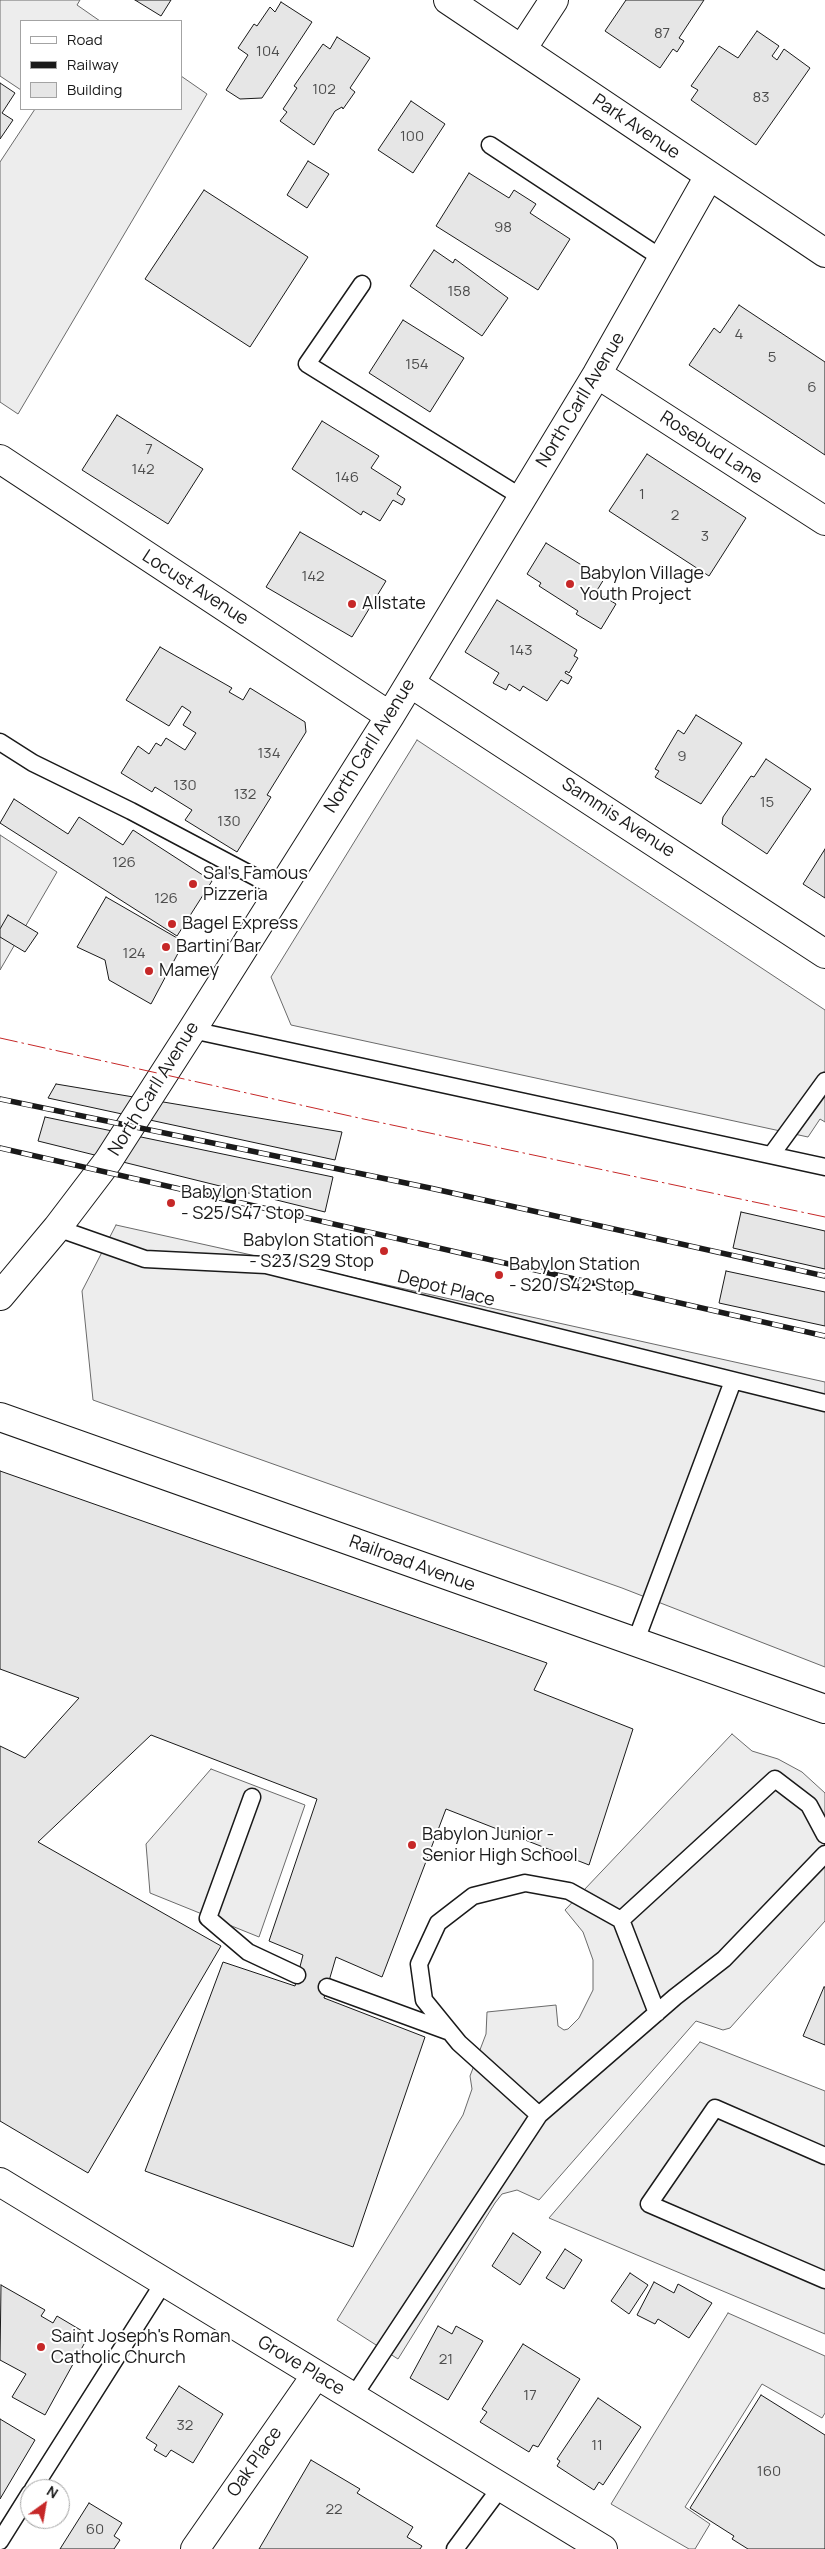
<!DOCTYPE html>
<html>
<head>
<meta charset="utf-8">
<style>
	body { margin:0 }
	#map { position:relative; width:825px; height:2549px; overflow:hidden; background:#fff; font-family:Manrope,sans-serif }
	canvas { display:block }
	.legend { position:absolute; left:20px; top:20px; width:162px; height:90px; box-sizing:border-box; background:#fff; border:1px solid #a3a3a3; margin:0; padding:6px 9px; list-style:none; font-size:15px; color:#1a1a1a }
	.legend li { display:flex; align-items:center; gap:10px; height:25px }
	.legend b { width:25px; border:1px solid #a3a3a3 }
	.north { position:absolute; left:20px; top:2479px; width:50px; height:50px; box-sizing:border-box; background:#fff; border:1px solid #a3a3a3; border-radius:50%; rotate:32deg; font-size:14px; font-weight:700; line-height:20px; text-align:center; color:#1a1a1a }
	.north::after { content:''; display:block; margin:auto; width:18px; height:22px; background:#c62828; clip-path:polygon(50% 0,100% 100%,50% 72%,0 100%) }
</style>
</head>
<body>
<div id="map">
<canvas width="825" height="2549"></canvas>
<ul class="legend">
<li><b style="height:6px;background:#fff"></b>Road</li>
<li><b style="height:6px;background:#1a1a1a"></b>Railway</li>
<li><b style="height:14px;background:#e6e6e6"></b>Building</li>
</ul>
<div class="north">N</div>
</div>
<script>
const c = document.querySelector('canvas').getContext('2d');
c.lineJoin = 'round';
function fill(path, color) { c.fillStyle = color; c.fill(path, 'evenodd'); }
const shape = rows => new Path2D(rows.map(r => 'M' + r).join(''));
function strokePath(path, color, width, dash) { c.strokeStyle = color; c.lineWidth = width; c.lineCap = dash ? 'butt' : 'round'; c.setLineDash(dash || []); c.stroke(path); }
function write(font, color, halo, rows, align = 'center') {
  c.font = font + ' Manrope,sans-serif'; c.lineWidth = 4; c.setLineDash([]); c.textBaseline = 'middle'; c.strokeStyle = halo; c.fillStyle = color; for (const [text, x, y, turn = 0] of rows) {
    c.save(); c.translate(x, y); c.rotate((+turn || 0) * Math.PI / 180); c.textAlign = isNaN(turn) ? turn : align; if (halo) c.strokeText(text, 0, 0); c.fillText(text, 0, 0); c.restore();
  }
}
const parking = shape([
	[0,0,80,0,77,5,100,21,21,21,21,90,0,76,0,0],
	[181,76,207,94,18,414,0,402,0,162,35,109,181,109,181,76],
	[417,740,825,1010,825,1122,820,1119,808,1137,291,1025,271,977,417,740],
	[0,835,57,872,0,970,0,835],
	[116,1225,825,1382,825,1667,622,1588,93,1400,82,1291,116,1225],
	[732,1734,752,1751,778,1759,802,1772,825,1793,825,1921,730,2028,723,2030,696,2021,539,2200,517,2190,502,2194,495,2203,398,2359,337,2320,463,2115,472,2089,470,2076,486,2034,487,2012,556,2005,558,2026,564,2030,568,2029,579,2018,593,1990,593,1960,583,1932,565,1910,732,1734],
	[211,1769,305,1805,259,1937,150,1893,146,1844,211,1769],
	[700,2042,825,2091,825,2334,549,2218,700,2042],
	[728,2313,825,2356,825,2413,822,2418,762,2384,685,2507,710,2524,695,2549,689,2549,611,2504,728,2313]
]);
const building = shape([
	[135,0,171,0,161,16,135,0],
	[626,0,704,0,679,38,684,41,677,52,673,49,660,68,605,31,626,0],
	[281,2,312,22,262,98,240,99,226,90,248,55,238,48,254,24,257,26,270,7,275,12,281,2],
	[757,31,779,46,772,56,777,60,784,49,810,68,756,145,691,100,698,90,691,86,719,46,738,58,757,31],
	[337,37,370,58,350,88,355,92,343,109,342,107,335,111,314,145,280,121,287,112,283,109,297,88,294,86,323,44,330,49,337,37],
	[0,83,15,93,2,113,13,120,0,139,0,83],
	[411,101,445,124,413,173,378,150,411,101],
	[308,161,329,174,307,208,287,195,308,161],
	[469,173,509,198,514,190,536,204,530,213,570,239,538,290,436,226,469,173],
	[204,190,308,257,250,347,145,279,204,190],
	[434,250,453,263,455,259,508,298,482,336,410,286,434,250],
	[739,305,825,362,825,455,689,365,714,328,720,333,739,305],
	[403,320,464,358,430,412,369,373,403,320],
	[117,415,203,469,168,524,82,470,117,415],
	[322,421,379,456,371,468,401,487,397,494,405,499,402,505,393,500,380,521,363,511,361,515,292,469,322,421],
	[647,454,746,518,709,576,609,511,647,454],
	[300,532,386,581,352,637,266,587,300,532],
	[546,543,604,579,596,592,616,604,601,629,576,614,578,611,539,586,541,583,527,574,546,543],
	[497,600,577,650,574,656,578,658,569,673,566,671,565,673,572,677,568,684,561,680,547,701,523,686,520,691,509,684,506,690,493,683,499,673,465,652,497,600],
	[160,647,232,688,229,692,243,700,250,688,305,722,306,732,267,795,271,797,237,852,185,820,192,810,155,787,152,792,121,773,138,746,149,754,156,743,161,746,166,738,185,750,196,733,183,725,191,712,182,706,169,726,126,700,160,647],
	[696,715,742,743,701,804,655,777,659,771,655,769,678,730,684,734,696,715],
	[766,759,811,789,767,854,722,824,723,817,751,776,754,777,766,759],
	[14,799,68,834,79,817,123,845,133,830,212,881,177,936,0,823,14,799],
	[825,849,825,898,803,884,825,849],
	[106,897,184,942,151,1004,109,980,105,960,77,947,106,897],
	[8,915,38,933,25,952,0,937,0,929,8,915],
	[56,1084,342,1132,335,1160,48,1098,56,1084],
	[45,1117,333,1177,325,1212,38,1141,45,1117],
	[741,1212,825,1231,825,1269,733,1248,741,1212],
	[726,1271,825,1292,825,1326,719,1303,726,1271],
	[0,1471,547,1663,534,1690,633,1729,589,1865,446,1809,382,1977,336,1957,324,1998,425,2037,353,2247,145,2171,223,1962,295,1986,303,1955,269,1941,317,1799,151,1735,38,1842,221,1946,88,2173,0,2121,0,1746,25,1758,79,1698,0,1669,0,1471],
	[824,1987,825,1987,825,2045,803,2036,824,1987],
	[513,2233,541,2252,520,2285,492,2266,513,2233],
	[565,2249,582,2260,564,2289,546,2278,565,2249],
	[630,2273,648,2285,629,2314,611,2301,630,2273],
	[654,2282,674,2293,678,2284,712,2303,689,2338,658,2319,655,2324,637,2315,654,2282],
	[1,2285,45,2310,41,2316,53,2323,57,2316,89,2335,45,2415,12,2397,26,2374,0,2360,1,2285],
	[438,2326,452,2334,456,2326,483,2341,448,2400,410,2378,438,2326],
	[523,2344,580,2379,538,2447,533,2445,529,2452,480,2422,487,2412,482,2409,523,2344],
	[179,2386,223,2414,193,2463,171,2450,166,2457,154,2450,157,2445,146,2438,179,2386],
	[761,2395,825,2435,825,2549,748,2549,732,2539,734,2536,690,2508,761,2395],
	[598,2398,641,2427,603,2485,599,2482,594,2490,557,2466,560,2461,557,2459,598,2398],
	[0,2419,35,2440,0,2499,0,2419],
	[311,2460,360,2489,357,2493,413,2527,407,2537,422,2546,420,2549,259,2549,311,2460],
	[89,2503,122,2523,114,2536,120,2540,114,2549,60,2549,89,2503]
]);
const lane = shape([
	[490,145,663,259],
	[362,284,307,364,523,498],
	[0,742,33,763,131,811,280,890],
	[192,1030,825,1167],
	[772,1154,825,1081],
	[57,1228,145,1259,266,1265,825,1403],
	[635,1643,733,1381],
	[252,1797,208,1918,248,1952,297,1975],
	[621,1920,657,2013],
	[327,1987,450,2032],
	[539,2115,459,2043,424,2000,419,1964,438,1923,473,1896,525,1883,569,1891,621,1920,775,1779,809,1805,825,1835],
	[825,2156,715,2108,649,2204,825,2280],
	[353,2397,539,2115,675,1997,724,1959,825,1854],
	[33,2489,164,2282],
	[0,2541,30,2493],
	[455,2549,501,2487]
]);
const street = shape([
	[522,49,554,0],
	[597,374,825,521],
	[0,459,390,716],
	[410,683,825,954],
	[0,1296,57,1228,108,1161,192,1030,390,716,597,374,709,176],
	[0,2182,603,2549],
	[195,2549,316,2375]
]);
const secondary = shape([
	[448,0,825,253],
	[0,1417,825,1709]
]);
const rail = shape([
	[0,1099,430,1188,825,1276],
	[0,1148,825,1336]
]);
const power = shape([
	[0,1038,359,1118,825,1217]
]);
const markers = [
	[570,584,5,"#c62828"],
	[352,604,5,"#c62828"],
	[193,884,5,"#c62828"],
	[172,924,5,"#c62828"],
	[166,947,5,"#c62828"],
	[149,971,5,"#c62828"],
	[171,1203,5,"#c62828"],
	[384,1251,5,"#c62828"],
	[499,1275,5,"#c62828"],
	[412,1845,5,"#c62828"],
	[41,2347,5,"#c62828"]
];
const numberNames = [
	["87",662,34],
	["104",268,52],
	["102",324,90],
	["83",761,98],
	["100",412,137],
	["98",503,228],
	["158",459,292],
	["4",739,335],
	["5",772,358],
	["154",417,365],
	["6",812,388],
	["7",149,450],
	["142",143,470],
	["146",347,478],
	["1",642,495],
	["2",675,516],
	["3",705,537],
	["142",313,577],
	["143",521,651],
	["134",269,754],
	["9",682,757],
	["130",185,786],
	["132",245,795],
	["15",767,803],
	["130",229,822],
	["126",124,863],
	["126",166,899],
	["124",134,954],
	["21",446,2360],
	["17",530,2396],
	["32",185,2426],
	["11",597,2446],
	["160",769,2472],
	["22",334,2510],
	["60",95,2530]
];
const streetNames = [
	["Park Avenue",636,127,34],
	["North Carll Avenue",581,400,-59],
	["Rosebud Lane",711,448,33],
	["Locust Avenue",195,588,33],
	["North Carll Avenue",370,746,-58],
	["Sammis Avenue",618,818,33],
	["North Carll Avenue",154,1089,-58],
	["Depot Place",446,1289,14],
	["Railroad Avenue",412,1564,20],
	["Grove Place",301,2366,31],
	["Oak Place",255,2462,-55]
];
const poiNames = [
	["Babylon Village",580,574],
	["Youth Project",580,595],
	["Allstate",362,604],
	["Sal's Famous",203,874],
	["Pizzeria",203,895],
	["Bagel Express",182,924],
	["Bartini Bar",176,947],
	["Mamey",159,971],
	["Babylon Station",181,1193],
	["- S25/S47 Stop",181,1214],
	["Babylon Station",374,1241,"right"],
	["- S23/S29 Stop",374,1262,"right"],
	["Babylon Station",509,1265],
	["- S20/S42 Stop",509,1286],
	["Babylon Junior -",422,1835],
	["Senior High School",422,1856],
	["Saint Joseph's Roman",51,2337],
	["Catholic Church",51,2358]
];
fill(parking, '#ededed');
strokePath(parking, '#6a6a6a', 1);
fill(building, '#e6e6e6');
strokePath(building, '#1a1a1a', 1);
strokePath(lane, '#1a1a1a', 19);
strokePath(street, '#1a1a1a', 30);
strokePath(secondary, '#1a1a1a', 30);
strokePath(lane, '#fff', 16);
strokePath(street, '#fff', 28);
strokePath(secondary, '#fff', 28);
strokePath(rail, '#1a1a1a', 5.5);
strokePath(rail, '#fff', 4, [11]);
strokePath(power, '#c62828', 1, [18, 4, 2.5, 4]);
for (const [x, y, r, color] of markers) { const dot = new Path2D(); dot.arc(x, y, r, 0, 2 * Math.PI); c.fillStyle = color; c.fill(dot); strokePath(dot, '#fff', 2); }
write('15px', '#4d4d4d', null, numberNames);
write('18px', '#1a1a1a', '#fff', streetNames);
write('18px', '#1a1a1a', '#fff', poiNames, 'left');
</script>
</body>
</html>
